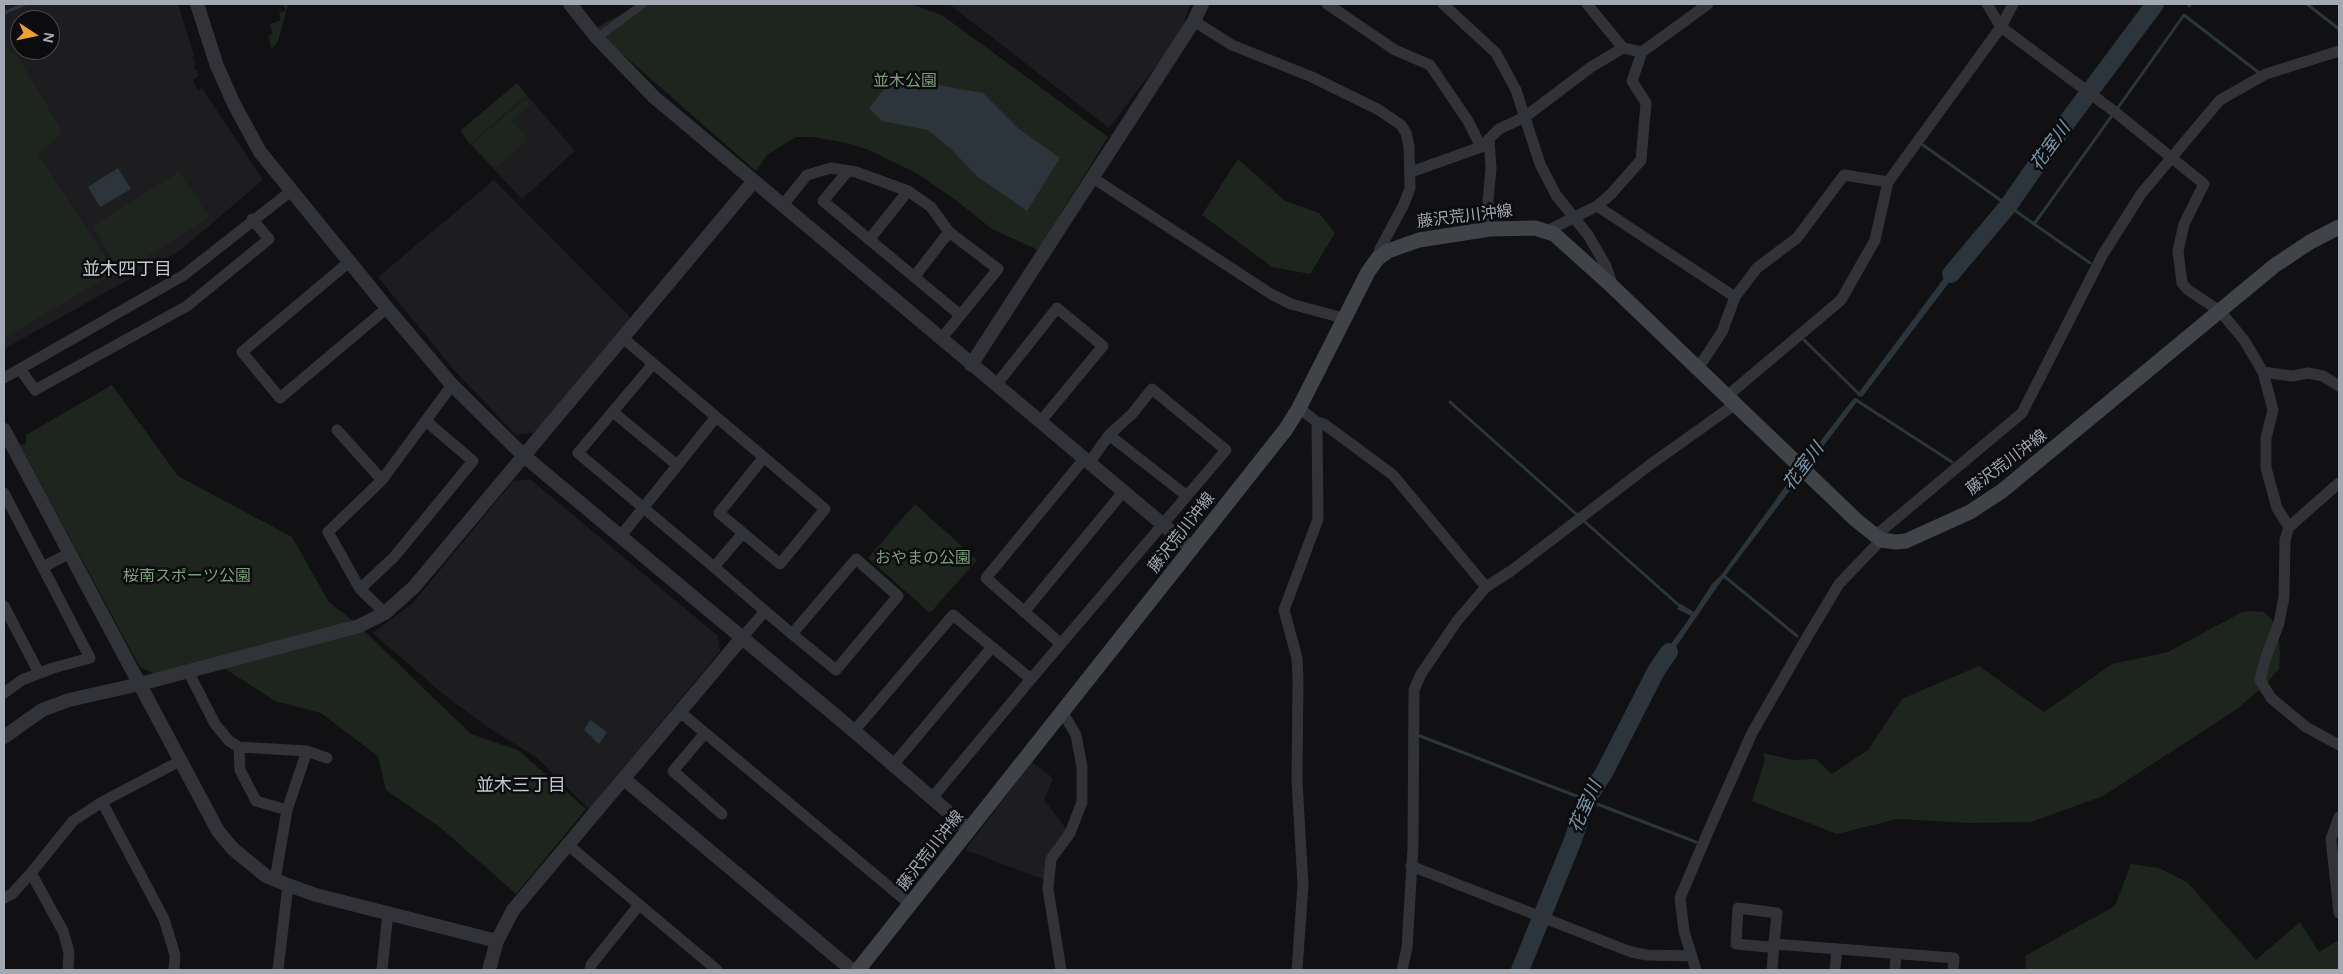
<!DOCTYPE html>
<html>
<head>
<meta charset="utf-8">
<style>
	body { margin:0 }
	#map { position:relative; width:2343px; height:974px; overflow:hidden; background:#111113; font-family:"DM Sans",sans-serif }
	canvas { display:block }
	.frame { position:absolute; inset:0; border:5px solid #a3a9b3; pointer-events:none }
	.north { position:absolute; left:10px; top:10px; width:50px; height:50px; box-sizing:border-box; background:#0c0c0e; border:1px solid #484b50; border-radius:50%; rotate:101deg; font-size:14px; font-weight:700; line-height:20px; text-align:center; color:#a3a9b3 }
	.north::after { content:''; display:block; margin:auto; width:18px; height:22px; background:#f0a02c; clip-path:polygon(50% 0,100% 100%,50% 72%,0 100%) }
</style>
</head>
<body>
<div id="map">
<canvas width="2343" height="974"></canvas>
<div class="frame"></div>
<div class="north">N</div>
</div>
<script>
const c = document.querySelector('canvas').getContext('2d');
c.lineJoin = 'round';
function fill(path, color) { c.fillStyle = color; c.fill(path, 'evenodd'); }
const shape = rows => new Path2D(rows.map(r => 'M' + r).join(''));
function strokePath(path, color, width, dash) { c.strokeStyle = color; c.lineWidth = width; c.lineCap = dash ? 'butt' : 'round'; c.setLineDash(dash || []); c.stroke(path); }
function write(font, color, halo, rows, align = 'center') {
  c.font = font + ' "DM Sans","Noto Sans JP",sans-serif'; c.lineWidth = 5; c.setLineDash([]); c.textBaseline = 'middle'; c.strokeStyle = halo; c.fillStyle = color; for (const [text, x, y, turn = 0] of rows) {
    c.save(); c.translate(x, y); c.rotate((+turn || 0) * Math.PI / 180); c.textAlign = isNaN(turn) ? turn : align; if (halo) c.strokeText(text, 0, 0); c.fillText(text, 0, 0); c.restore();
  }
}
const built = shape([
	[9,4,178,4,194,55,192,56,196,64,194,67,199,75,193,80,198,91,202,88,263,180,178,252,4,349,4,6],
	[20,20,50,20,50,50,20,50],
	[949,4,1190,4,1180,34,1109,128],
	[527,95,575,151,522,199,470,144],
	[494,180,632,319,536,432,516,435,454,370,378,277],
	[530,479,718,636,720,651,589,809,536,757,486,726,443,694,373,633,413,603,513,481],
	[1032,762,1053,778,1044,800,1067,830,1045,880,965,850]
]);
const green = shape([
	[283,4,288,4,278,41,272,49,268,37,273,33,270,24,281,20,279,13,286,11],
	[640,4,910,4,942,15,1108,137,1038,250,992,229,957,201,918,174,869,150,847,143,812,137,796,137,767,155,756,171,594,29],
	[4,44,20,60,62,132,38,155,115,272,4,338],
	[517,83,527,95,470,144,460,131],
	[525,99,530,104,512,121,528,140,495,168,472,144],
	[1238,159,1285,201,1319,213,1335,233,1310,274,1272,267,1202,215],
	[179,172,209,217,121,273,93,226],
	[112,385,178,476,292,537,329,602,359,626,471,734,518,750,586,809,516,894,441,828,386,790,378,756,321,713,275,701,210,659,157,675,140,667,20,445,26,444,26,435],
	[915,504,977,560,930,613,868,558],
	[2254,611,2264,612,2277,625,2280,652,2279,669,2264,686,2234,711,2103,796,2031,822,1972,823,1897,819,1837,834,1752,801,1765,760,1763,753,1793,760,1816,759,1832,774,1868,750,1902,699,1979,666,2044,712,2112,664,2168,652,2242,612],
	[2131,864,2159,868,2187,882,2256,960,2300,922,2319,952,2339,940,2339,970,2026,970,2025,956,2115,906]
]);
const water = shape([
	[894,77,983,93,1019,129,1060,158,1027,211,978,177,951,149,928,130,882,121,869,108],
	[118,168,131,189,100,207,88,187],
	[1962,254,1967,259,1862,397,1857,395],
	[1854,398,1859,399,1717,587,1658,673,1653,669,1691,616,1677,609,1681,604,1694,612,1712,584,1722,574,1790,480],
	[590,720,607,732,599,744,584,730]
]);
const stream = shape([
	[2307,4,2339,29],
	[2189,6,2190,4],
	[4,13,25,4],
	[2117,109,2184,15,2258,72],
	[1923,145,2034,224,2113,114],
	[2034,224,2090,263],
	[1804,340,1860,395],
	[1856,400,1952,462],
	[1450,402,1682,608],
	[1724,576,1797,636],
	[1420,736,1696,842]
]);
const river = shape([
	[1951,274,2008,206,2061,130,2155,4],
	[1520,970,1573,840,1586,801,1605,771,1656,671,1669,652]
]);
const pedestrian = shape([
	[597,38,643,4]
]);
const minor = shape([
	[1327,4,1395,50,1430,65,1468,121,1481,147],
	[1443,4,1496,53,1516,90,1540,164,1556,195,1588,235,1606,266,1613,287],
	[1587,4,1623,48,1642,52],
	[1987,4,2001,27,2115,112,2204,184,2184,224,2178,251,2182,283,2188,290,2220,311,2244,340,2263,372,2273,410,2266,438,2266,468,2277,508,2289,527],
	[1194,21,1232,45,1312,77,1379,110,1401,125,1406,133,1409,146,1410,188,1404,204,1380,249,1378,258],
	[1489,139,1491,168,1488,201,1490,229],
	[848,171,823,201,960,315],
	[1411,172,1481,147,1499,129,1525,117,1591,67,1623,48],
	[1093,178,1271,294,1291,304,1343,318],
	[782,206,807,175,831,168,856,172,908,191,931,207,949,232,998,269,941,339],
	[1597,206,1735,297],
	[1545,232,1597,206,1611,194,1641,160,1646,103,1632,81,1642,52,1708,4],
	[869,240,908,191],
	[349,262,242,352,280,398,387,308],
	[914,277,949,232],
	[623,338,825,509,780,564,743,533,714,567,765,611,741,639],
	[653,364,578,453,714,567],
	[20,369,35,390,187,306,269,239,252,219],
	[1697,370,1722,332,1735,297,1757,268,1797,238,1844,175,1888,182],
	[2263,372,2292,376,2308,373,2323,376,2339,386],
	[4,378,184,275,291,191],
	[996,385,1057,308,1103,346,1040,422],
	[1726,397,1841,300,1875,240,1888,182,2001,27,2013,4],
	[613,412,677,465],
	[1317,422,1324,424,1393,475,1486,587],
	[337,430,382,480],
	[1109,435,1187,496],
	[2339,483,2289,527,2285,540,2284,597,2279,623,2265,660,2260,680,2271,698,2306,727,2339,745],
	[4,493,90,658,53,668,22,680,4,693],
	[743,533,719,513,764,457],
	[1875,536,2022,413,2103,254,2141,194,2220,100,2266,74,2339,51],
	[620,537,716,417],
	[43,567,70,553],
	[360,589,394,557,473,461,426,421],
	[4,606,39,673],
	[765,611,792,634,836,670,898,596,856,559,792,634],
	[1024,612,1123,492],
	[385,613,360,589,328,532,382,480,452,385],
	[1061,644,986,578,1084,459],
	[188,671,215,724,229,741,239,747,307,751,327,758],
	[1031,679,1226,450,1152,389,1132,414,1109,435,1089,463],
	[680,712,911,905],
	[854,731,953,615,1031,679,932,798],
	[705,733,673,771,722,814],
	[239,747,240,770,256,801,287,810],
	[893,765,992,647],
	[102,802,164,919,175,955,174,970],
	[2339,817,2331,839,2339,913],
	[568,845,717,970],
	[1411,866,1631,952,1647,955,1692,956],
	[31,873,63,931,69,952,68,970],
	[275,880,287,810,307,751],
	[4,898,12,894,31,873,73,821,102,802,180,761],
	[278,970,288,885],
	[382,970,388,912],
	[590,970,591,965,639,905],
	[1061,970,1048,889,1051,859,1070,833,1082,802,1082,767,1076,735,1063,713],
	[1297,970,1303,885,1297,781,1298,680,1297,658,1284,610,1318,519,1317,422,1299,408],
	[1402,970,1407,948,1413,847,1414,690,1421,674,1457,621,1486,587,1511,571,1651,464,1734,405],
	[1696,970,1684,931,1680,898,1708,832,1752,733,1806,639,1839,584,1881,540],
	[1772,970,1774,944,1777,913,1738,908,1736,944,1768,947,1774,944,1954,958,1953,970],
	[1835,970,1837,949],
	[1895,970,1896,954]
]);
const tertiary = shape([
	[197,4,217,66,234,104,260,152,387,308,452,385,524,456,854,731,969,830],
	[570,4,597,38,654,97,1192,549],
	[971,365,1194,21,1202,4],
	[4,430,218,831,233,849,266,876,288,885,316,895,497,941],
	[4,737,42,710,69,700,140,684,359,626,385,613,414,587,753,182],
	[624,779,852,970],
	[489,970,497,941,513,910,741,639]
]);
const secondary = shape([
	[858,970,1286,429,1299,408,1368,272,1378,258,1388,251,1419,240,1490,229,1535,228,1554,234,1614,288,1856,520,1881,540,1896,542,1906,541,1970,512,2002,491,2274,266,2310,242,2339,227]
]);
const parkNames = [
	["並木公園",905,82],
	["おやまの公園",923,559],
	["桜南スポーツ公園",187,577]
];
const streetNames = [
	["藤沢荒川沖線",1465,217,-7],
	["藤沢荒川沖線",2007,463,-37],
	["藤沢荒川沖線",1182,533,-52],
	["藤沢荒川沖線",931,851,-52]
];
const waterNames = [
	["花室川",2051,147,-54],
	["花室川",1804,467,-53],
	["花室川",1586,807,-66]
];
const neighbourhoodNames = [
	["並木四丁目",127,270],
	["並木三丁目",521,786]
];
fill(built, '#1d1d20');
fill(green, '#1e251e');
fill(water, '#2b353b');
strokePath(stream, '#2b353b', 3);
strokePath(river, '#2b353b', 18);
strokePath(pedestrian, '#323338', 8);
strokePath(minor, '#323338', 11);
strokePath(tertiary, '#323338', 14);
strokePath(secondary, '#404348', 15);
write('16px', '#7a9f79', '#0c0c0e', parkNames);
write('16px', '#a3a9b3', '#0c0c0e', streetNames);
write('italic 18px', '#799aaf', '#0c0c0e', waterNames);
write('18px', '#c3c8cf', '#0c0c0e', neighbourhoodNames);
</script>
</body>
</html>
